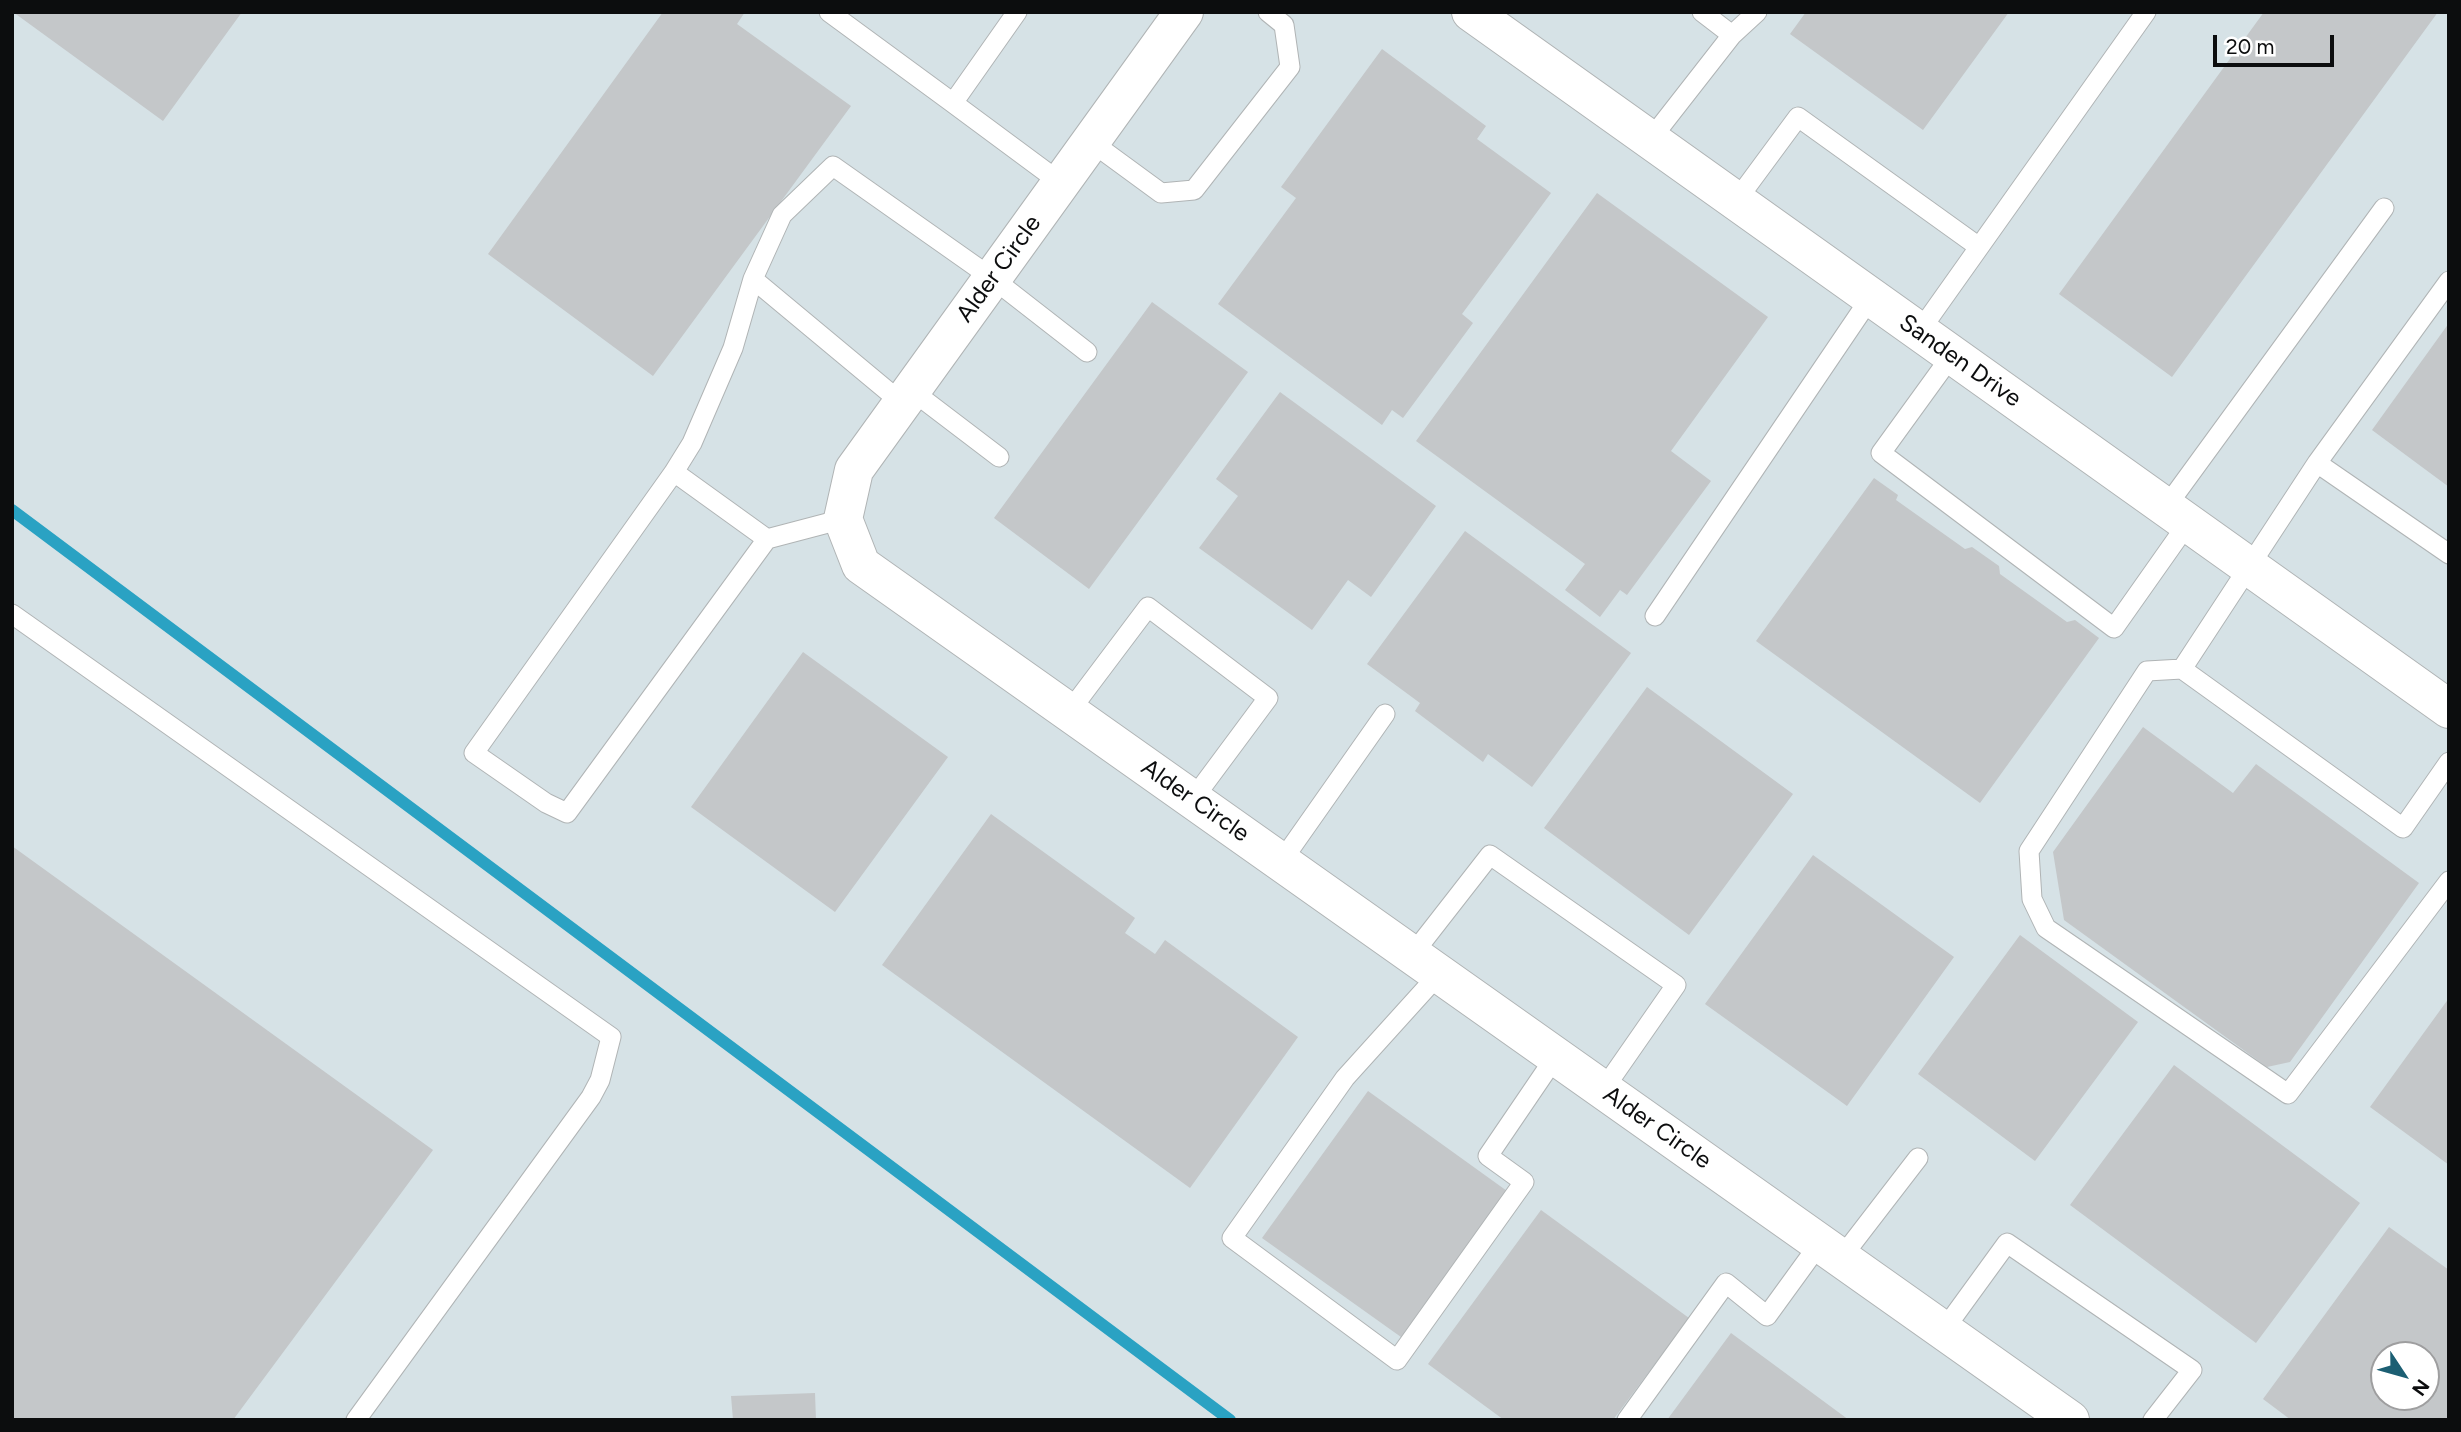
<!DOCTYPE html>
<html>
<head>
<meta charset="utf-8">
<style>
	body { margin:0 }
	#map { position:relative; width:2461px; height:1432px; overflow:hidden; background:#e9edee; font-family:Figtree,sans-serif }
	canvas { display:block }
	.frame { position:absolute; inset:0; border:14px solid #0c0d0e; pointer-events:none }
	.north { position:absolute; left:2370px; top:1341px; width:70px; height:70px; box-sizing:border-box; background:#fff; border:2px solid #9e9e9f; border-radius:50%; rotate:126deg; font-size:19px; font-weight:700; line-height:28px; text-align:center; color:#0c0d0e }
	.north::after { content:''; display:block; margin:auto; width:24px; height:32px; background:#1c5f73; clip-path:polygon(50% 0,100% 100%,50% 72%,0 100%) }
	.scale { position:absolute; left:2213px; top:35px; width:121px; height:32px; box-sizing:border-box; border:4px solid #0c0d0e; border-top:0; padding-left:9px; font-size:21px; line-height:24px; white-space:nowrap; color:#0c0d0e; -webkit-text-stroke:5px #fff; paint-order:stroke }
</style>
</head>
<body>
<div id="map">
<canvas width="2461" height="1432"></canvas>
<div class="frame"></div>
<div class="north">N</div>
<div class="scale">20 m</div>
</div>
<script>
const c = document.querySelector('canvas').getContext('2d');
c.lineJoin = 'round';
function fill(path, color) { c.fillStyle = color; c.fill(path, 'evenodd'); }
const shape = rows => new Path2D(rows.map(r => 'M' + r).join(''));
function strokePath(path, color, width, dash) { c.strokeStyle = color; c.lineWidth = width; c.lineCap = dash ? 'butt' : 'round'; c.setLineDash(dash || []); c.stroke(path); }
function write(font, color, halo, rows, align = 'center') {
  c.font = font + ' Figtree,sans-serif'; c.lineWidth = 5; c.setLineDash([]); c.textBaseline = 'middle'; c.strokeStyle = halo; c.fillStyle = color; for (const [text, x, y, turn = 0] of rows) {
    c.save(); c.translate(x, y); c.rotate((+turn || 0) * Math.PI / 180); c.textAlign = isNaN(turn) ? turn : align; if (halo) c.strokeText(text, 0, 0); c.fillText(text, 0, 0); c.restore();
  }
}
const built = shape([
	[12,12,2449,12,2449,1420,12,1420],
	[2384,1355,2426,1355,2426,1397,2384,1397]
]);
const stream = shape([
	[12,510,1230,1420]
]);
const building = shape([
	[13,12,242,12,163,121],
	[663,12,745,12,737,24,851,106,653,376,488,254],
	[1806,12,2009,12,1923,130,1790,34],
	[2264,12,2438,12,2172,377,2059,294],
	[1382,49,1486,126,1477,139,1551,193,1462,314,1473,323,1403,418,1392,410,1382,425,1218,304,1296,198,1281,187],
	[1597,193,1768,317,1671,451,1711,481,1627,595,1620,590,1600,617,1565,590,1585,564,1416,441],
	[1152,302,1248,372,1089,589,994,518],
	[2449,323,2449,487,2372,430],
	[1280,392,1436,506,1371,597,1348,580,1312,630,1199,548,1238,496,1216,479],
	[1874,478,1898,495,1896,500,1965,549,1972,547,1999,566,2000,574,2067,622,2075,620,2099,638,1980,803,1756,641],
	[1465,531,1631,653,1532,787,1488,754,1483,762,1415,711,1420,703,1367,664],
	[803,652,948,757,835,912,691,807],
	[1647,687,1793,794,1689,935,1544,828],
	[2143,727,2233,793,2256,764,2419,883,2290,1062,2267,1067,2064,920,2053,852],
	[991,814,1135,918,1125,933,1155,954,1165,940,1298,1037,1190,1188,882,965],
	[12,846,433,1150,233,1420,12,1420],
	[1813,855,1954,957,1847,1106,1705,1004],
	[2020,935,2138,1022,2035,1161,1918,1074],
	[2449,998,2449,1165,2370,1107],
	[2174,1065,2360,1203,2256,1343,2070,1205],
	[1368,1091,1507,1191,1401,1337,1262,1238],
	[1541,1210,1689,1318,1613,1420,1504,1420,1428,1364],
	[2389,1227,2449,1270,2449,1420,2291,1420,2263,1399],
	[2384,1355,2426,1355,2426,1397,2384,1397],
	[1731,1333,1849,1420,1667,1420],
	[815,1393,816,1420,733,1420,731,1396]
]);
const lane = shape([
	[829,12,953,103],
	[1017,12,953,103,1061,183],
	[1702,12,1732,35],
	[1650,140,1732,35,1757,12],
	[1090,141,1161,193,1194,190,1290,67,1284,25,1268,12],
	[1736,201,1798,117,1979,247],
	[753,279,733,348,692,443,674,472,767,539,843,519],
	[2449,281,2317,463,2182,669,2403,828,2449,762],
	[1919,332,2146,12],
	[1952,355,1881,453,2114,628,2188,523],
	[911,390,999,457],
	[902,403,753,279,782,215,833,166,992,278,1087,352],
	[2317,463,2449,554],
	[674,472,474,753,546,803,567,813,767,539],
	[2166,507,2384,208],
	[12,614,611,1037,600,1080,591,1097,356,1420],
	[1655,616,1871,297],
	[2182,669,2147,671,2029,851,2032,899,2046,928,2288,1094,2449,881],
	[1069,712,1148,607,1268,698,1193,799],
	[1281,862,1385,714],
	[1412,955,1490,855,1676,985,1603,1090],
	[1439,974,1345,1078,1232,1238,1397,1360,1524,1182,1488,1156,1556,1056],
	[1841,1258,1918,1158],
	[1943,1331,2007,1243,2192,1370,2153,1420],
	[1627,1420,1726,1283,1767,1316,1820,1243]
]);
const street = shape([
	[1184,12,854,470,843,519,861,565,2070,1420],
	[1471,12,2449,709]
]);
const streetNames = [
	["Alder Circle",999,269,-54],
	["Sanden Drive",1960,361,35],
	["Alder Circle",1195,801,35],
	["Alder Circle",1657,1128,35]
];
fill(built, '#d6e2e6');
strokePath(stream, '#2aa2c3', 12);
fill(building, '#c4c7c9');
strokePath(lane, '#b0b4b5', 21);
strokePath(street, '#b0b4b5', 40);
strokePath(lane, '#fff', 19);
strokePath(street, '#fff', 38);
write('24px', '#0c0d0e', '#fff', streetNames);
</script>
</body>
</html>
